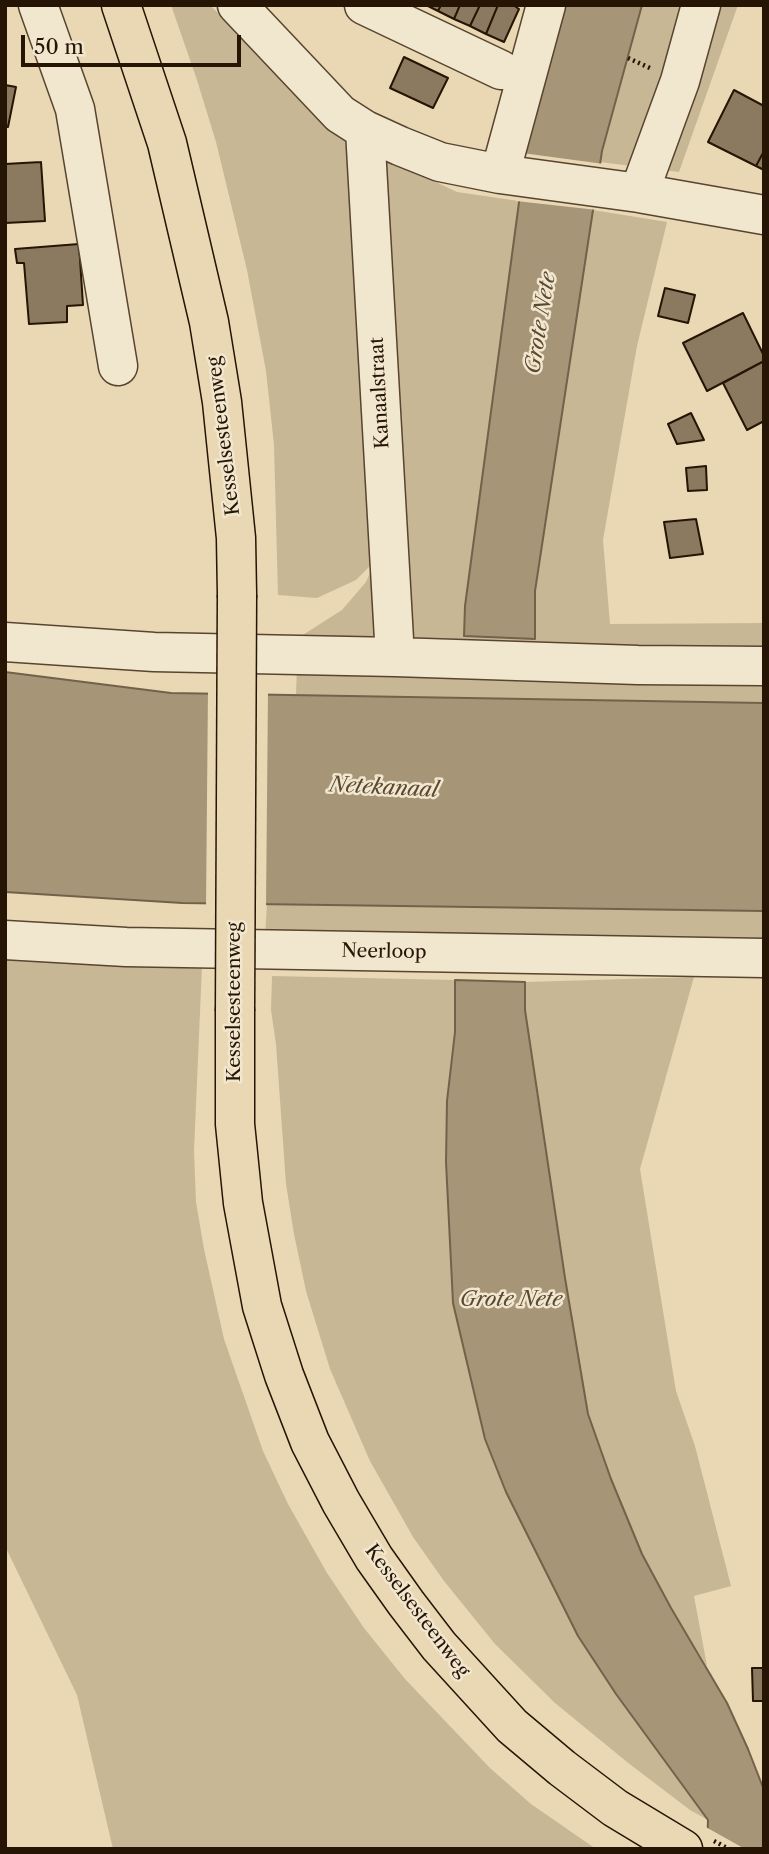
<!DOCTYPE html>
<html>
<head>
<meta charset="utf-8">
<style>
	body { margin:0 }
	#map { position:relative; width:769px; height:1854px; overflow:hidden; background:#e9d8b3; font-family:"Libre Caslon Text",serif }
	canvas { display:block }
	.frame { position:absolute; inset:0; border:7px solid #261404; pointer-events:none }
	.scale { position:absolute; left:21px; top:35px; width:220px; height:32px; box-sizing:border-box; border:4px solid #261404; border-top:0; padding-left:9px; font-size:21px; line-height:24px; white-space:nowrap; color:#261404; -webkit-text-stroke:5px #f1e6ce; paint-order:stroke }
</style>
</head>
<body>
<div id="map">
<canvas width="769" height="1854"></canvas>
<div class="frame"></div>
<div class="scale">50 m</div>
</div>
<script>
const c = document.querySelector('canvas').getContext('2d');
c.lineJoin = 'round';
function fill(path, color) { c.fillStyle = color; c.fill(path, 'evenodd'); }
const shape = rows => new Path2D(rows.map(r => 'M' + r).join(''));
function strokePath(path, color, width, dash) { c.strokeStyle = color; c.lineWidth = width; c.lineCap = dash ? 'butt' : 'round'; c.setLineDash(dash || []); c.stroke(path); }
function write(font, color, halo, rows, align = 'center') {
  c.font = font + ' "Libre Caslon Text",serif'; c.lineWidth = 5; c.setLineDash([]); c.textBaseline = 'middle'; c.strokeStyle = halo; c.fillStyle = color; for (const [text, x, y, turn = 0] of rows) {
    c.save(); c.translate(x, y); c.rotate((+turn || 0) * Math.PI / 180); c.textAlign = isNaN(turn) ? turn : align; if (halo) c.strokeText(text, 0, 0); c.fillText(text, 0, 0); c.restore();
  }
}
const green = shape([
	[171,5,210,5,299,96,408,169,457,192,519,201,465,606,464,636,535,638,535,591,593,210,667,222,637,346,603,540,610,624,764,623,764,703,296,695,298,638,342,610,366,582,375,561,356,580,317,598,278,595,274,445,266,371,247,270,216,142,197,80],
	[642,5,738,5,679,172,600,162],
	[267,904,764,911,764,942,265,936],
	[5,952,202,966,194,1151,196,1202,204,1249,224,1339,263,1451,288,1504,327,1573,364,1628,405,1679,490,1768,531,1804,596,1849,113,1849,77,1695,5,1546],
	[272,976,455,980,455,1032,447,1101,446,1162,453,1303,485,1439,506,1492,578,1636,616,1694,708,1820,690,1810,627,1762,555,1703,495,1644,444,1581,413,1537,370,1461,330,1369,306,1291,294,1234,286,1184,276,1044,271,1010],
	[694,977,640,1169,676,1391,695,1446,731,1586,694,1596,707,1666,671,1608,642,1554,611,1479,588,1414,565,1278,525,1010,525,982]
]);
const water = shape([
	[561,5,642,5,602,151,535,591,535,639,464,636,465,606,528,135,561,5],
	[5,672,171,693,764,703,764,911,182,903,5,892,5,672],
	[455,980,525,982,525,1010,565,1278,588,1414,611,1479,642,1554,671,1608,727,1703,748,1749,764,1790,764,1849,707,1849,708,1820,616,1694,578,1636,506,1492,485,1439,453,1303,446,1162,447,1101,455,1032,455,980]
]);
const pier = shape([
	[522,153,604,164,597,210,516,201],
	[208,690,268,691,266,908,206,907],
	[704,1826,745,1849,703,1849]
]);
const building = shape([
	[426,5,441,5,438,11,426,5],
	[441,5,460,5,454,19,438,11,441,5],
	[460,5,480,5,470,26,454,19,460,5],
	[480,5,498,5,486,34,470,26,480,5],
	[498,5,513,5,519,9,504,42,486,34,498,5],
	[404,57,448,78,433,108,390,88,404,57],
	[5,85,16,87,8,127,5,126,5,85],
	[734,90,764,106,764,151,756,166,708,142,734,90],
	[764,151,764,170,756,166,764,151],
	[41,162,45,221,5,223,5,164,41,162],
	[79,244,83,305,67,306,67,322,29,324,24,263,17,263,15,249,79,244],
	[665,288,695,295,688,323,658,316,665,288],
	[743,313,764,356,764,361,707,391,683,343,743,313],
	[764,361,764,421,747,430,723,383,764,361],
	[691,413,704,440,677,444,668,424,691,413],
	[706,466,707,490,688,491,686,468,706,466],
	[696,519,703,554,670,558,664,522,696,519],
	[752,1668,764,1668,764,1701,753,1701,752,1668]
]);
const path = shape([
	[628,58,650,68],
	[714,1841,729,1849]
]);
const minor = shape([
	[38,5,75,109,118,366],
	[237,5,340,114,365,130,400,146,440,162,500,174,639,193,764,215],
	[364,5,501,70],
	[365,130,395,657],
	[500,174,546,5],
	[639,193,680,81,701,5],
	[5,642,154,652,395,657,638,665,764,666],
	[5,940,126,947,764,958]
]);
const major = shape([
	[121,5,167,143,209,322,222,402,236,538,237,595],
	[235,1011,235,1124,243,1203,262,1306,284,1375,310,1442,341,1502,374,1558,406,1603,439,1646,512,1726,562,1768,615,1808,683,1849]
]);
const majorBridge = shape([
	[235,1011,237,595]
]);
const streetNames = [
	["Kanaalstraat",380,393,-93],
	["Kesselsesteenweg",224,436,-97],
	["Neerloop",384,952,1],
	["Kesselsesteenweg",235,1002,-90],
	["Kesselsesteenweg",417,1611,53]
];
const waterNames = [
	["Grote Nete",541,323,-81],
	["Netekanaal",384,788,3],
	["Grote Nete",511,1300]
];
fill(green, '#c8b795');
fill(water, '#a79578');
strokePath(water, '#73614a', 2);
fill(pier, '#e9d8b3');
fill(building, '#8b7a5f');
strokePath(building, '#261404', 2);
strokePath(minor, '#574530', 41);
strokePath(major, '#261404', 41);
strokePath(path, '#261404', 4.5, [2, 3.5]);
strokePath(minor, '#f1e6ce', 38);
strokePath(major, '#e9d8b3', 38);
strokePath(majorBridge, '#261404', 41, []);
strokePath(majorBridge, '#e9d8b3', 38);
write('19px', '#261404', '#f1e6ce', streetNames);
write('italic 21px', '#5a4832', '#f1e6ce', waterNames);
</script>
</body>
</html>
